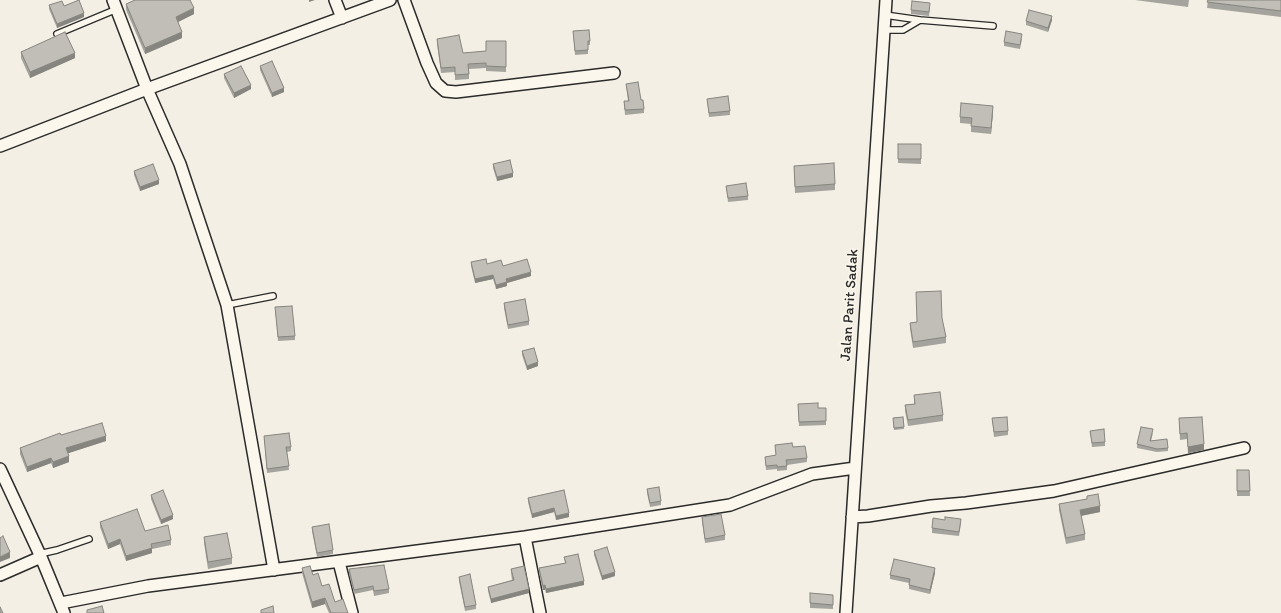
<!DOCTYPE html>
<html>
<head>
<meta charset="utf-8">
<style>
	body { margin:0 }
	canvas { display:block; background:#f3efe4 }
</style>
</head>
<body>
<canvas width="1281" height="613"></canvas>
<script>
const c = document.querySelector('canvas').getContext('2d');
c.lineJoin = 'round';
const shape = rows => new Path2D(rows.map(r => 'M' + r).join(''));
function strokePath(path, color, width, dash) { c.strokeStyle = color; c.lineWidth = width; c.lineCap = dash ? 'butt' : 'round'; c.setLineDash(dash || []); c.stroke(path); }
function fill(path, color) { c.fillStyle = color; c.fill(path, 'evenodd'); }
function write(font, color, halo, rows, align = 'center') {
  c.font = font + ' Itim,sans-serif'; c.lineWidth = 3; c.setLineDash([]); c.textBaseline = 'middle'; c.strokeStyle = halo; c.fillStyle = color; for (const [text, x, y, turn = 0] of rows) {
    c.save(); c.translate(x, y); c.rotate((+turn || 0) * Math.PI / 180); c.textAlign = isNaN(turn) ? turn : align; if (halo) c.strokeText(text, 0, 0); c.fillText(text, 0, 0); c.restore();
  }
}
const lane = shape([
	[885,15,920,20],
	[884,30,903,30,920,20,993,26],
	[57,34,117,9],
	[227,305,273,296],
	[39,554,57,550,89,539]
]);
const street = shape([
	[113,0,147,89,180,164,227,305,274,570],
	[335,0,342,18],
	[404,0,427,63,436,83,445,91,456,92,614,73],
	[0,146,147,89,390,0],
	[0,469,41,557,64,613],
	[852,517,868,516,931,506,966,503,1054,491,1244,448],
	[525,537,540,613],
	[339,562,352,613],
	[0,575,41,557],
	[61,603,148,586,525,537,730,505,812,474,855,468],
	[846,613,886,0]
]);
const wall = shape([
	[1135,0,1189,0,1188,7],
	[1208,0,1281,0,1281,17,1207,8],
	[126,4,194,14,178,22,182,38,145,54,126,10],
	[49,5,64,6,84,17,57,28,49,9],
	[930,7,929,16,911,14,911,10],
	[1052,20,1048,32,1026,25,1026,21],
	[573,31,590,41,590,45,588,45,588,54,575,55],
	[437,39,463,53,486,51,506,41,506,72,486,71,486,68,469,69,469,79,455,80,455,72,441,73,437,44],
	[1022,39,1020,49,1004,46,1004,42],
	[21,52,75,58,30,78,21,58],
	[260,66,284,92,272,97,260,70],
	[224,74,251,89,234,98,224,78],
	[626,84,641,100,644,109,644,113,625,115,624,101,628,101],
	[707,99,730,111,730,115,709,117],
	[993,112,991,134,971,132,971,124,960,123,960,117],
	[898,144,921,144,921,164,898,163],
	[493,164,513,177,497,181,493,168],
	[794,166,835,184,835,190,795,193],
	[134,171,159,184,140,191,134,175],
	[726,186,748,196,748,200,728,202],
	[471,262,503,266,531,276,507,283,507,286,496,289,493,279,475,283,471,266],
	[504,303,529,321,529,325,508,329,504,308],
	[275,307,295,336,295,340,278,341],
	[942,318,946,337,946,343,913,348,910,328,910,323],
	[522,351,538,366,527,370,522,355],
	[914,395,943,415,943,421,908,426,905,411,905,405,914,404],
	[798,404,818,408,826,408,826,425,799,426],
	[903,417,904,429,894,430,893,418],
	[992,418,1008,431,1008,435,994,437],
	[1179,418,1204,450,1188,453,1187,439,1180,440],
	[1090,431,1105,442,1105,446,1092,447],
	[1153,433,1151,441,1168,448,1168,451,1157,452,1137,448,1137,444],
	[61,435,106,441,68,453,69,462,53,468,51,463,27,472,20,454,20,448],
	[264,436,291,447,291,451,287,452,289,470,267,473],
	[775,445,793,447,807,458,807,462,787,465,787,470,777,471,777,469,766,470,765,457,776,455],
	[1237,470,1249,470,1250,496,1237,496],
	[647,489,661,501,661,505,650,507,647,493],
	[564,490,569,517,556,520,554,512,532,518,528,502,528,498],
	[151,495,173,519,161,524,151,499],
	[1087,496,1100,512,1081,516,1085,534,1085,540,1066,544,1059,510,1059,504,1087,499],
	[702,517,725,535,725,540,705,543,702,521],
	[100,522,145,531,171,540,171,545,152,549,152,553,126,561,120,544,108,549,100,527],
	[961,523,959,536,932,533,932,528],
	[312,527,333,550,333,554,317,557,312,531],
	[204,537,232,558,232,564,208,569,204,543],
	[594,551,615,576,602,580,594,555],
	[564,557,584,585,546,593,545,590,543,590,539,572,539,568,565,563],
	[302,568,313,575,335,602,348,613,329,613,325,604,312,608,302,573],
	[349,569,389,589,389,593,374,596,373,590,354,594,349,574],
	[511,569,529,593,491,603,488,591,488,587,512,580,511,573],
	[935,573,930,594,909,589,909,583,890,579,890,575],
	[459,577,476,605,476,609,465,611,459,581],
	[833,595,833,609,810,608,810,603]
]);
const shadedWall = shape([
	[309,0,315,0,309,2],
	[194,8,194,14,176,23,176,17],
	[84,13,84,17,57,28,57,24],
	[1052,16,1052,20,1048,32,1048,28],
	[182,32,182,38,145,54,145,48],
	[75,53,75,58,30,78,30,72],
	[251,85,251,89,234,98,234,93],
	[284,88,284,92,272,97,272,93],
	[993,106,993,112,991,134,991,128],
	[513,173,513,177,497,181,497,177],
	[159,180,159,184,140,191,140,187],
	[531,272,531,276,507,283,507,286,496,289,496,285,506,279],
	[493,275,493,279,475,283,475,279],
	[538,362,538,366,527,370,527,366],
	[106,436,106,441,66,454,66,448],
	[1204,444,1204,450,1188,453,1188,447],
	[69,456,69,462,53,468,53,462],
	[51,458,51,463,27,472,27,467],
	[1100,506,1100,512,1080,516,1080,510],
	[554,508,554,512,532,518,532,514],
	[569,513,569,517,556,520,556,516],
	[173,515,173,519,161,524,161,520],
	[120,539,120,544,108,549,108,544],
	[152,548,152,553,126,561,126,556],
	[10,552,10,558,0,562,0,557],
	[935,568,935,573,930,594,930,590],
	[615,572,615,576,602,580,602,576],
	[584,581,584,585,546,593,546,589],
	[545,585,545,590,543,590,543,586],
	[529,589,529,593,491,603,491,599],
	[325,598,325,604,312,608,312,602]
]);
const building = shape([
	[79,0,84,13,57,24,49,5,62,1,64,6,79,0],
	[135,0,190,0,194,8,176,17,182,32,145,48,126,4,135,0],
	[1208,0,1281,0,1281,11,1207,2,1208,0],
	[912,1,930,3,929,12,911,10,912,1],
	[1029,10,1052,16,1048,28,1026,21,1029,10],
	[589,30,590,41,588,41,588,50,575,51,573,31,589,30],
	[1006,31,1022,34,1020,45,1004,42,1006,31],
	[65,32,75,53,30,72,21,52,65,32],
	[459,35,463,53,486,51,486,41,506,41,506,67,486,66,486,63,468,64,469,74,455,75,455,67,441,68,437,39,459,35],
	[272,61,284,88,272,93,260,66,272,61],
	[241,66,251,85,234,93,224,74,241,66],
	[638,82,641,100,643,100,644,109,625,110,624,101,629,101,626,84,638,82],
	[728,96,730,111,709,113,707,99,728,96],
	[961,103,993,106,991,128,971,126,972,118,960,117,961,103],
	[898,144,921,144,921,159,898,159,898,144],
	[510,160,513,173,497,177,493,164,510,160],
	[834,163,835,184,795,187,794,166,834,163],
	[153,164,159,180,140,187,134,171,153,164],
	[746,183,748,196,728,198,726,186,746,183],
	[486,259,487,264,501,260,503,266,527,259,531,272,506,279,507,282,496,285,493,275,475,279,471,262,486,259],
	[941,291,942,318,946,337,913,342,910,323,917,322,916,292,941,291],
	[525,299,529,321,508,325,504,303,525,299],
	[292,306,295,336,278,337,275,307,292,306],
	[534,348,538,362,527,366,522,351,534,348],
	[940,392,943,415,908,420,905,405,915,404,914,395,940,392],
	[818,403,818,408,826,408,826,421,799,422,798,404,818,403],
	[903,417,904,427,894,428,893,418,903,417],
	[1007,417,1008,431,994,432,992,418,1007,417],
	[1202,417,1204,444,1188,447,1187,433,1180,434,1179,418,1202,417],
	[102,423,106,436,66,448,69,456,53,462,51,458,27,467,20,448,60,433,61,435,102,423],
	[1141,427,1153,429,1150,441,1167,439,1168,448,1157,449,1137,444,1141,427],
	[1104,429,1105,442,1092,443,1090,431,1104,429],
	[289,433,291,447,286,447,289,466,267,469,264,436,289,433],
	[792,443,793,447,805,446,807,458,786,460,787,466,777,467,777,465,766,466,765,457,776,455,775,445,792,443],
	[1237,470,1249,470,1250,491,1237,491,1237,470],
	[659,487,661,501,650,503,647,489,659,487],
	[163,490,173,515,161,520,151,495,163,490],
	[564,490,569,513,556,516,554,508,532,514,528,498,564,490],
	[1098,494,1100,506,1080,510,1085,534,1066,538,1059,504,1087,499,1087,496,1098,494],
	[137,509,145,531,168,525,171,540,151,544,152,548,126,556,120,539,108,544,100,522,137,509],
	[721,514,725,535,705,539,702,517,721,514],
	[945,517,961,519,959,532,932,528,933,518,945,520,945,517],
	[329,524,333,550,317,553,312,527,329,524],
	[227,533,232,558,208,562,204,537,227,533],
	[3,536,10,552,0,557,0,538,3,536],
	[607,547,615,572,602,576,594,551,607,547],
	[578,554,584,581,546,589,545,585,543,586,539,568,566,563,564,557,578,554],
	[894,559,935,568,930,590,909,585,910,579,890,575,894,559],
	[384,565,389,589,374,591,373,586,354,590,349,569,384,565],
	[310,566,313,575,318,573,322,586,329,584,335,602,343,599,348,613,331,613,325,598,312,602,302,568,310,566],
	[524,566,529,589,491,599,488,587,514,580,511,569,524,566],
	[470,574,476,605,465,607,459,577,470,574],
	[810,593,833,595,833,605,810,603,810,593],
	[102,606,104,613,87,613,87,610,102,606],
	[273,606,274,613,261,613,261,610,273,606],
	[0,607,3,613,0,613,0,607]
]);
const streetNames = [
	["Jalan Parit Sadak",850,305,-86]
];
strokePath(lane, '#2b2b2b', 8);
strokePath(street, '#2b2b2b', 14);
strokePath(lane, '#fbf7ec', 5.5);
strokePath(street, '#fbf7ec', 11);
fill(wall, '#a5a39d');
fill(shadedWall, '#86857f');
fill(building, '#c0beb6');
strokePath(building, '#86857f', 1);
write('15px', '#2b2b2b', '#fbf7ec', streetNames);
</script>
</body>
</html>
